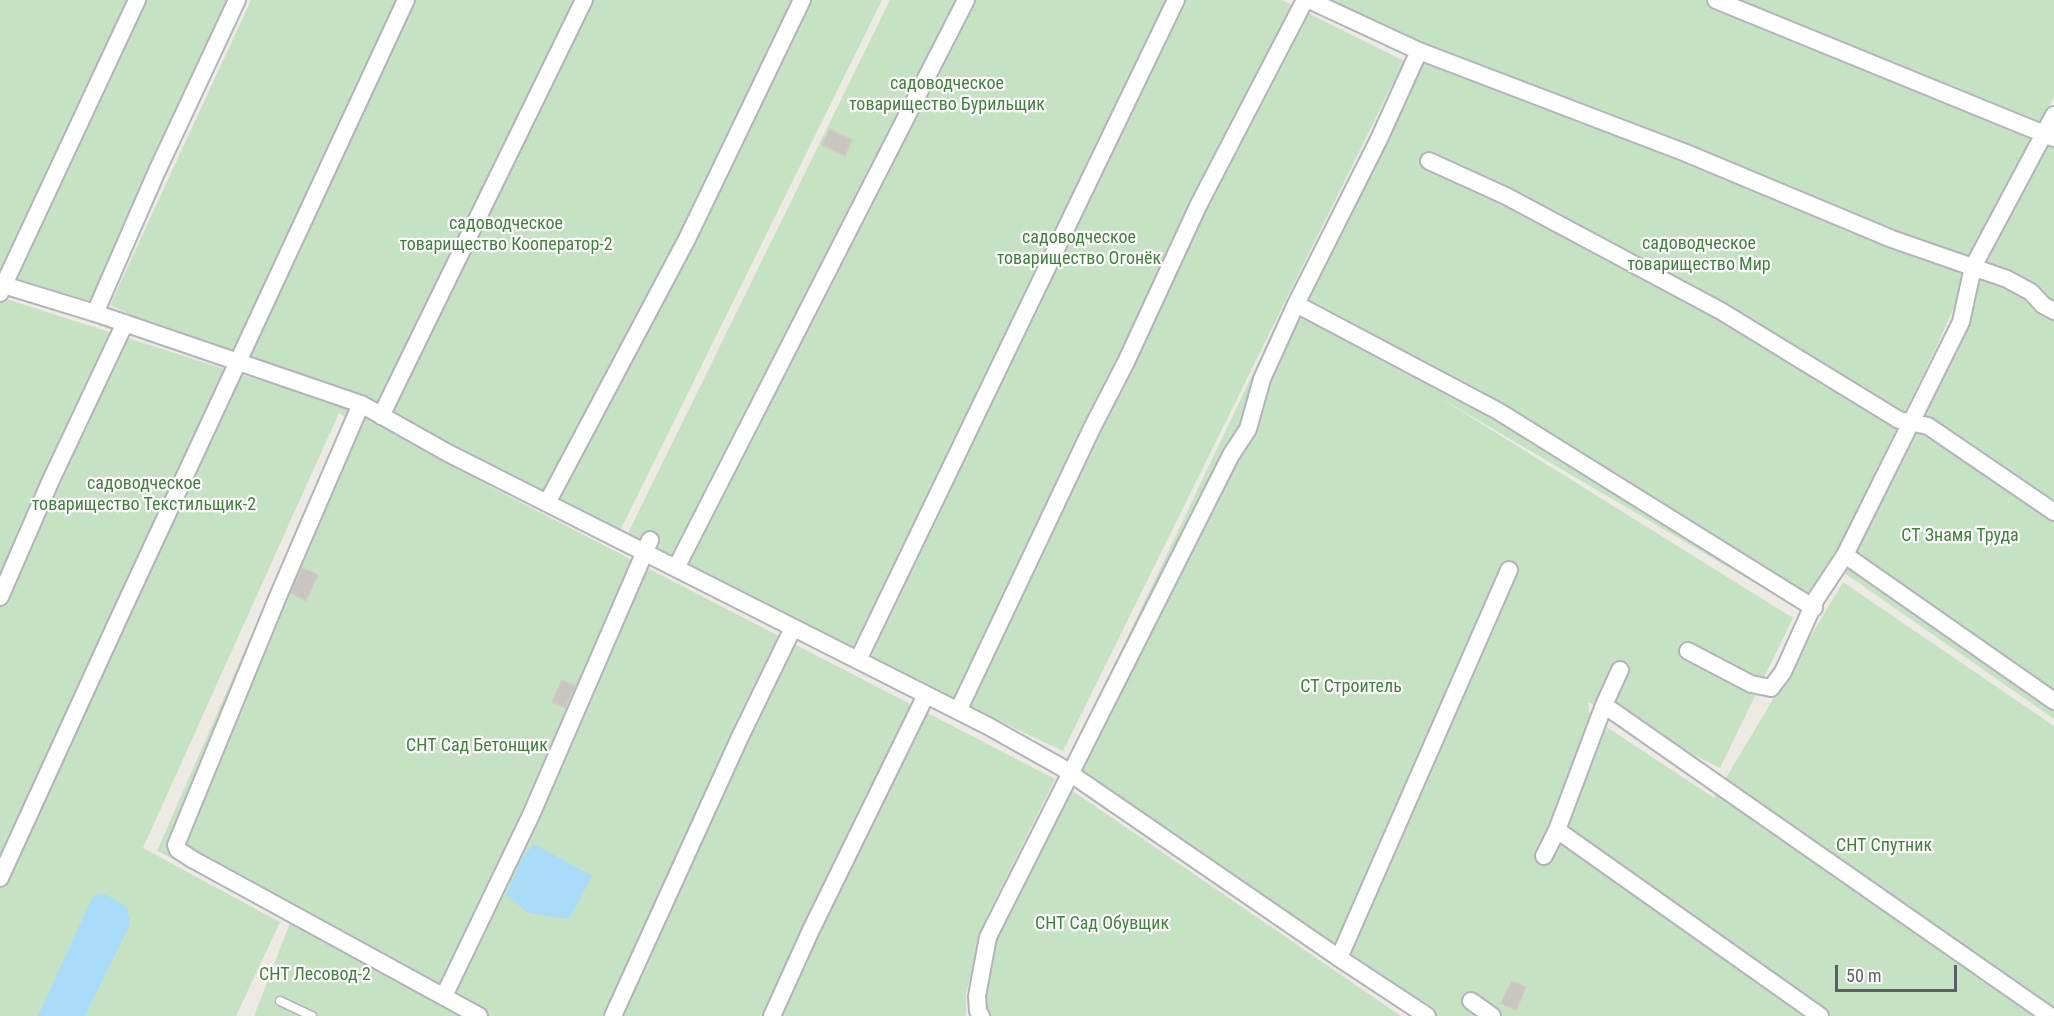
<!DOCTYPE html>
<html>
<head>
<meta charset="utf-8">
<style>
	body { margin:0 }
	#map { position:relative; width:2054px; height:1016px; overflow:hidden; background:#edeae4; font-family:"Roboto Condensed",sans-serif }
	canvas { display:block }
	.scale { position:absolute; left:1835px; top:965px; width:122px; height:27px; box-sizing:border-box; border:3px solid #5c5f63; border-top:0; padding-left:8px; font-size:18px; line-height:21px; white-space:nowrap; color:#5c5f63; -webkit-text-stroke:4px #fff; paint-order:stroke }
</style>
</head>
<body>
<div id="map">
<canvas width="2054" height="1016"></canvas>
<div class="scale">50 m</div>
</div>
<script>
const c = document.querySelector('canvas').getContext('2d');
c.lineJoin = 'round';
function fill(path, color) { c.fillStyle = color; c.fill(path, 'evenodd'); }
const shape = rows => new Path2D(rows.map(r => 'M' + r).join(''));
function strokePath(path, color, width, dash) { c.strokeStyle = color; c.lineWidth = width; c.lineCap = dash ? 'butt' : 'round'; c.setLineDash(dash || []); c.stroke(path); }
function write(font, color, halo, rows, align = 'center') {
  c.font = font + ' "Roboto Condensed",sans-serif'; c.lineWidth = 4.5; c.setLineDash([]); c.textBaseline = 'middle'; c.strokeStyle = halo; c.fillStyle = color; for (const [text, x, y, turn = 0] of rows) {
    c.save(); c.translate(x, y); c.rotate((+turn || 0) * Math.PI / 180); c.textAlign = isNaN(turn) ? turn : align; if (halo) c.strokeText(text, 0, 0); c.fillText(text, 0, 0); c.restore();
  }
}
const green = shape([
	[0,0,232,0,91,301,0,276],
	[251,0,882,0,614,543,472,477,1055,779,988,914,966,993,966,1016,254,1016,292,918,157,851,346,418,339,413,143,848,280,922,236,1016,0,1016,0,297,287,389,110,305],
	[890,0,1282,0,1404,61,1063,751,687,574,627,535],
	[1319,0,2054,0,2054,97,1998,207,1936,348,1806,613,1437,396,1793,618,1720,768,1588,702,1590,716,1714,798,1843,582,2054,726,2054,1016,1434,1016,1066,766,1287,302,1299,310,1422,62],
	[2054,131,2054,307,1981,263],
	[1979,265,2054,312,2054,719,1840,570],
	[1067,787,1401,1016,991,1016,982,998,989,948]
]);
const water = shape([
	[534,844,592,876,569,919,529,913,506,895,524,855],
	[100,893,111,897,127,908,130,924,85,1016,38,1016,92,898]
]);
const building = shape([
	[830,129,852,140,845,156,822,145,830,129],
	[303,568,318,575,306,601,290,593,303,568],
	[562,680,575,686,565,708,552,702,562,680],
	[1512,981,1526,987,1516,1010,1501,1003,1512,981]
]);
const service = shape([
	[280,1001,312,1016]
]);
const minor = shape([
	[1309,0,1419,51,1686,153,1892,239,2007,279,2031,292,2043,305,2054,311],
	[1716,0,2054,138],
	[1429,161,1506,196,1721,311,1899,420,1928,426,2054,512],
	[0,284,95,313,361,404,446,452,988,726,1061,767,1339,958,1427,1016],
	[0,293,137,0],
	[1296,304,1498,411,1814,608],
	[95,313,157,171,237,0],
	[361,404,279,594,176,845,178,850,192,859,479,1016],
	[381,416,584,0],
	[547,503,687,239,802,0],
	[1845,555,2054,701],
	[676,568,966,0],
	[0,597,51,480,125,323],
	[1688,651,1751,684,1771,688,1783,672,1816,599,1845,555,1961,322,1973,267,2054,115],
	[858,660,1176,0],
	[1604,705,2050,1016],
	[958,711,1092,428,1126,362,1199,204,1305,0],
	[1557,830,1820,1016],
	[1544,856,1557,830,1604,705,1620,670],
	[0,878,118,620,406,0],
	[1339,958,1509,570],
	[444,996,531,815,650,540],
	[1471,1001,1492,1016],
	[613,1016,740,737,793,628],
	[772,1016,811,930,926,695],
	[981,1016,978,1011,977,996,988,937,1231,455,1248,429,1262,379,1296,304,1379,139,1419,51]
]);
const parkNames = [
	["садоводческое",947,84],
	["товарищество Бурильщик",947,105],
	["садоводческое",506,224],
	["товарищество Кооператор-2",506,245],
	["садоводческое",1079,238],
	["товарищество Огонёк",1079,259],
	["садоводческое",1699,244],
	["товарищество Мир",1699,265],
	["садоводческое",144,484],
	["товарищество Текстильщик-2",144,505],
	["СТ Знамя Труда",1960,536],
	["СТ Строитель",1351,687],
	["СНТ Сад Бетонщик",477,746],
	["СНТ Спутник",1884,846],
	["СНТ Сад Обувщик",1102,924],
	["СНТ Лесовод-2",315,975]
];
fill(green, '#c5e3c2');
fill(water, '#a8dcf8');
fill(building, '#c9c5c0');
strokePath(building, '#d1cbc2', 1.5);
strokePath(service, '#b1b4b8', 11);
strokePath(minor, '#b1b4b8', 20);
strokePath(service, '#fff', 8);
strokePath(minor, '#fff', 16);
write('18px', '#3f823c', '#fff', parkNames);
</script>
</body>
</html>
